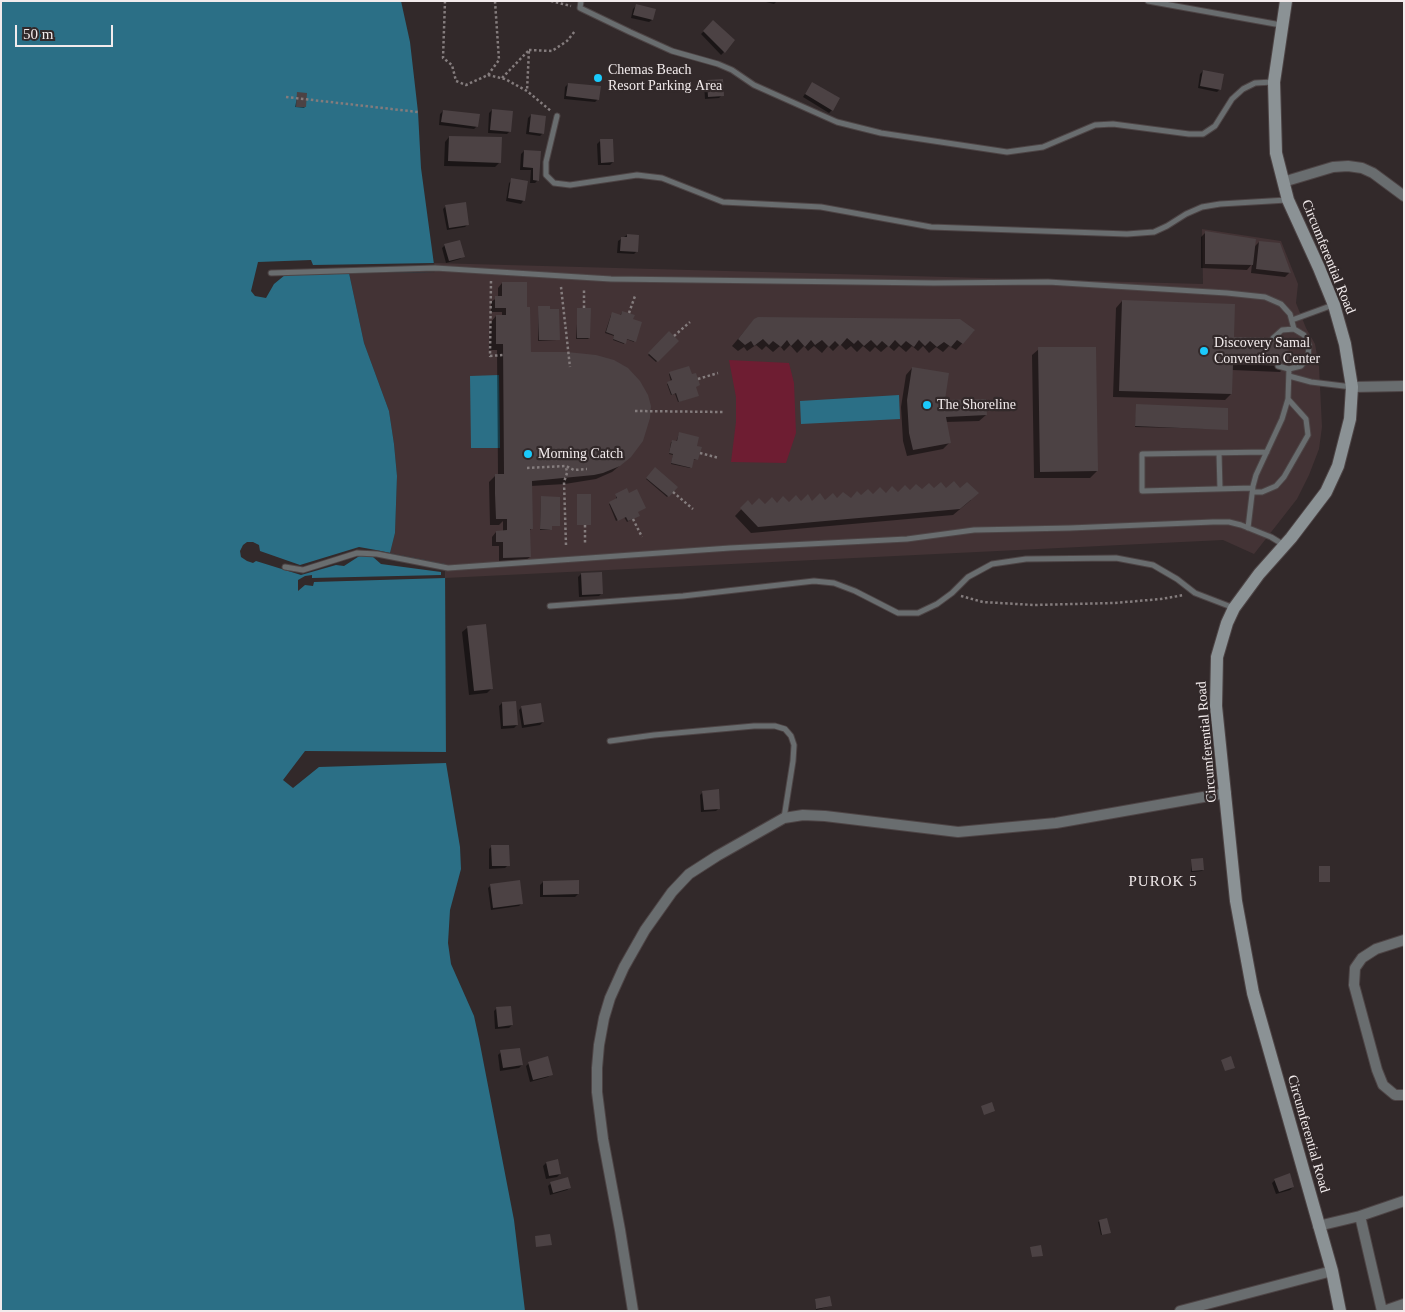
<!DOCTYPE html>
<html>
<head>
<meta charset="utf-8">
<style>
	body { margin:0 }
	#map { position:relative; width:1405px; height:1312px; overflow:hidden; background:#32292a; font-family:Georgia,serif }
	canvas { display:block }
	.frame { position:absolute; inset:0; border:2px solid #f2ebec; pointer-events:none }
	.scale { position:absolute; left:15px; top:25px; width:98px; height:22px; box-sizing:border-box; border:2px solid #f2ebec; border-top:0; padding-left:6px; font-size:15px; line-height:18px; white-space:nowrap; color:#f2ebec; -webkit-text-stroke:4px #32292a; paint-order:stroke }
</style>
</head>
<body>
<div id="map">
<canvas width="1405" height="1312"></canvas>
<div class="frame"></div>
<div class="scale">50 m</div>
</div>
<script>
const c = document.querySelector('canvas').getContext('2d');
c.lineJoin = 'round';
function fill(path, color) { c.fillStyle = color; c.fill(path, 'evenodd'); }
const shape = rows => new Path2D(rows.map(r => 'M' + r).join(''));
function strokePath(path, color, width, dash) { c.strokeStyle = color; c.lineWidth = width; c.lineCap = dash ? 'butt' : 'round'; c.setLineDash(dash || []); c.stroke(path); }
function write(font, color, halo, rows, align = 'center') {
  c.font = font + ' Georgia,serif'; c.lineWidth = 4.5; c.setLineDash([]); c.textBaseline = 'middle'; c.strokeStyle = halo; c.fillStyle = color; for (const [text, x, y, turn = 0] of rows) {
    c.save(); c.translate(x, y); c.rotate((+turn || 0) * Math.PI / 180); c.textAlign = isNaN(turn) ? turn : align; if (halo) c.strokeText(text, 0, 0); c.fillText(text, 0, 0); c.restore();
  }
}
const built = shape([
	[1202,229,1281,241,1298,284,1296,303,1306,328,1315,344,1319,366,1322,427,1319,449,1309,475,1297,499,1254,554,1223,540,445,578,444,564,390,553,395,533,397,476,394,444,389,411,364,343,349,273,435,272,434,263,1203,284]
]);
const green = shape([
	[729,360,789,363,794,383,796,433,786,463,731,462,736,422,736,397]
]);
const water = shape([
	[1,1,401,1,410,42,418,112,421,168,435,272,349,273,364,343,389,411,394,444,397,476,395,533,390,553,445,564,446,763,460,847,461,869,450,910,448,943,451,964,474,1016,479,1039,514,1220,525,1311,1,1311],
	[499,375,500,448,471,448,470,376],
	[899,395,900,419,801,424,800,401]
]);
const pier = shape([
	[311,260,313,265,434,263,435,272,285,275,274,284,266,298,255,296,251,291,258,262],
	[247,542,253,542,259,545,260,551,300,565,359,547,376,550,445,564,445,578,314,582,313,586,305,585,298,591,298,580,305,576,312,575,312,578,441,575,441,572,381,564,373,557,361,555,344,566,336,565,301,575,256,561,253,563,247,561,241,557,240,551,243,545],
	[305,751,446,752,446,763,319,767,293,788,283,780]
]);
const shadow = shape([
	[762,1,777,1,774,4],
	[636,6,652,20,649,22,631,18,633,9],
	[713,22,724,52,721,55,701,34],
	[1203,71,1220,89,1217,92,1198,88,1200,74],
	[707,81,722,95,719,98,705,99,704,84],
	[812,83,832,110,829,113,803,97],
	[568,84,598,99,595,102,564,99,565,87],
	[298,93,305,107,304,108,295,107],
	[492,110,510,131,507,134,488,133,489,113],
	[443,111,477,126,474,129,439,125,440,114],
	[531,115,543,133,540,136,526,134,528,118],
	[449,137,500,162,495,167,444,166,445,142],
	[600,141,613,162,610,165,598,165,597,144],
	[524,151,539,152,538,180,535,183,530,183,531,170,520,170,521,154],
	[512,180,523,201,521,204,506,201,509,183],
	[446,206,468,224,465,227,447,230,443,209],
	[1206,232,1254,247,1259,242,1290,272,1285,277,1251,273,1252,264,1247,270,1201,268,1201,237],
	[627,235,637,251,634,254,617,253,618,241],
	[445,245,463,256,460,259,446,263,442,248],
	[502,283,526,308,530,353,623,463,612,472,596,479,565,484,531,486,532,528,529,531,530,557,525,561,499,562,499,546,492,546,492,537,496,532,503,532,503,521,499,525,490,525,489,482,496,475,498,475,497,350,489,350,490,323,496,316,502,317,502,312,491,312,491,302,498,297,498,288],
	[1122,301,1233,338,1287,365,1280,372,1232,370,1231,394,1225,400,1113,397,1116,308],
	[539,307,558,339,557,340,538,341],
	[578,309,589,338,588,339,576,339],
	[622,312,632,320,634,342,626,339,624,344,613,340,614,336,605,333,611,315,620,316],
	[754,320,974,331,956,350,949,346,943,352,936,347,929,353,923,346,918,351,912,346,906,352,899,346,894,351,888,346,881,352,875,347,870,352,863,346,857,352,851,346,846,350,840,344,833,351,828,346,822,353,814,346,808,351,804,346,797,353,790,345,784,351,780,346,773,352,766,346,762,350,756,345,747,351,744,347,738,351,732,346],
	[669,333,677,341,656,362,648,355],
	[1039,349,1097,471,1090,478,1034,478,1032,355],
	[912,368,944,402,986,415,979,421,946,422,950,442,943,449,907,456,903,441,901,407,906,375],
	[670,373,695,387,696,396,678,402,675,394,671,395,667,384,671,382,669,374],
	[1137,405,1226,429,1135,427],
	[679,434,695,447,697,459,692,460,690,468,671,464,673,455,669,454,671,442,676,442],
	[655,469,676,487,667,497,646,479],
	[946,489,971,500,953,515,751,533,735,516,748,502,752,507,850,500,873,496],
	[616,495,637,512,637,516,627,522,624,517,616,521,609,504,616,500],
	[578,496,590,524,588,525,577,525],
	[541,498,558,525,551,526,550,530,540,530],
	[581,574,602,593,599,596,579,597,578,577],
	[485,626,492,688,487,693,469,695,462,632,467,628],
	[502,703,517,725,514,728,501,729,499,706],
	[522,707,543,722,540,725,522,728,519,710],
	[703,792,719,808,716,811,701,812,700,795],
	[492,846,508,865,505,868,489,869,489,849],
	[1192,860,1203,870,1202,871,1191,872],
	[543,882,578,894,575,897,540,897,540,885],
	[491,885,522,903,519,906,491,910,488,888],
	[497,1008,512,1025,509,1028,495,1029,494,1011],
	[501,1052,522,1065,519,1068,500,1071,498,1055],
	[529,1063,551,1074,548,1077,530,1082,526,1066],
	[546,1163,560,1174,557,1177,546,1179,543,1166],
	[1275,1180,1293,1187,1290,1190,1276,1194,1272,1183],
	[551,1183,570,1187,567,1190,550,1195,548,1186],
	[1106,1219,1108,1233,1101,1235,1098,1222],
	[815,1300,831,1306,816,1310]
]);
const building = shape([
	[636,4,656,9,653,20,633,15],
	[713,20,735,40,725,53,703,31],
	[1203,70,1224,74,1221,90,1200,86],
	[723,79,724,96,708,97,707,80],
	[812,82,840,98,833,111,805,94],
	[568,83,601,86,599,100,566,96],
	[297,92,307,93,306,107,296,107],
	[492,109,513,111,511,132,490,130],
	[443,110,480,114,478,127,441,122],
	[531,114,546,116,544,134,529,132],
	[449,136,502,137,501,163,448,161],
	[600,139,613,139,614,162,601,163],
	[524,150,541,151,539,181,533,180,533,168,523,167],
	[511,178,528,181,525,201,508,198],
	[466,202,469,225,449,228,445,205],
	[1205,231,1256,239,1253,265,1205,264],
	[627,234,639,235,638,252,620,251,621,237,627,237],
	[460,240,465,257,449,261,444,244],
	[1259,241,1280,243,1291,273,1256,269],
	[502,282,527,282,527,307,530,307,531,352,567,352,596,355,614,360,628,368,640,381,648,395,651,406,650,418,643,441,631,457,620,466,603,473,594,475,532,481,533,529,530,529,531,557,503,558,503,542,496,542,496,531,507,530,507,519,496,519,495,494,495,474,504,474,503,344,496,344,496,315,506,315,506,308,495,308,495,296,502,296],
	[1122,300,1235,304,1234,337,1289,338,1288,366,1233,364,1232,394,1119,391],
	[538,306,550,306,550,309,559,309,560,340,539,340],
	[577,308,591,308,590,338,577,338],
	[622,311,635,315,633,319,642,322,636,342,627,339,626,344,613,339,614,335,606,332,612,312,621,315],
	[758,317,955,319,960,319,975,330,963,344,957,340,951,347,944,342,937,347,930,341,925,346,919,340,914,347,906,341,901,346,895,340,889,347,882,341,877,346,871,340,864,346,858,340,854,344,847,338,840,346,835,341,829,347,822,340,815,345,811,340,805,347,798,339,791,346,787,340,781,347,773,341,769,345,763,339,754,346,751,341,745,345,738,339,754,319],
	[669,331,679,341,658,362,648,353],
	[1038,347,1096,347,1098,471,1040,472],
	[689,366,692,374,696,373,700,385,696,387,699,396,679,402,676,393,672,395,667,382,672,380,669,372],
	[912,367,949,373,945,400,986,399,987,415,946,417,951,443,913,450,909,433,907,400],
	[1136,404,1228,408,1228,430,1135,426],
	[679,432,699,437,697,446,702,447,700,453,698,460,694,459,692,468,671,463,673,454,669,453,672,440,677,441],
	[655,467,678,487,669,497,646,478],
	[954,481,960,488,967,482,979,493,960,509,758,527,740,508,748,500,752,505,759,498,765,504,772,497,777,503,783,496,789,502,796,495,801,501,808,494,812,501,820,493,825,500,833,493,837,498,843,492,851,498,857,491,861,495,868,489,873,494,880,487,886,493,892,486,898,492,905,485,910,490,916,484,922,489,929,483,934,488,941,482,946,488],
	[627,488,629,493,637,489,646,508,638,512,640,516,633,519,628,521,626,517,618,521,609,502,617,498,615,494],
	[577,494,591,494,591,525,577,525],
	[541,496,560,497,560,526,552,526,552,530,540,529],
	[602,572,603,594,582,595,581,573],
	[486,624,493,689,474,691,467,626],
	[516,701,518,725,503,726,502,702],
	[541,703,544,722,524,725,521,706],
	[719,789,720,809,704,810,702,791],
	[491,845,509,845,510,866,492,866],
	[1203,858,1204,870,1192,871,1191,859],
	[1319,866,1330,866,1330,882,1319,882],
	[520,880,523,904,493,908,490,884],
	[579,880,579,894,543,895,543,881],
	[511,1006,513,1025,498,1027,496,1007],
	[520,1048,523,1065,503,1068,500,1050],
	[548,1056,553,1075,533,1080,528,1062],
	[1231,1056,1235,1068,1225,1071,1221,1060],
	[992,1102,995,1111,984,1115,981,1106],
	[558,1159,561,1174,549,1176,546,1162],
	[1290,1173,1294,1187,1279,1192,1274,1179],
	[568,1177,571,1188,553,1193,550,1182],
	[1107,1218,1111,1233,1102,1235,1099,1220],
	[550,1234,552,1245,536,1247,535,1236],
	[1041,1245,1043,1256,1032,1257,1030,1247],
	[830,1296,832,1306,816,1309,815,1299]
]);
const path = shape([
	[445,1,443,58,452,65,456,81,466,85,488,75,499,60,495,1],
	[551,1,571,6],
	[529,50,552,51,567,41,575,31],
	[488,75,505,79,527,91,551,111],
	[502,78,529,50,527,91],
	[286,97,418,112],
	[491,281,490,356,503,355],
	[561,287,570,367],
	[584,308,584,289],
	[629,313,635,296],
	[674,336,690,322],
	[698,379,718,373],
	[635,411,723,412],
	[700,453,719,458],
	[527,468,566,466,574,470,587,469],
	[673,492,693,509],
	[633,519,642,537],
	[585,525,585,544],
	[566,545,564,482,567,473,566,466],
	[961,596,983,602,1034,605,1114,603,1161,599,1184,595]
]);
const service = shape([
	[581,1,580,8,630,32,672,51,718,64,732,70,754,85,837,122,881,133,1007,152,1043,147,1095,125,1113,124,1189,134,1203,134,1215,126,1232,99,1243,89,1255,83,1273,82],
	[1148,1,1281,25],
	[557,116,546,162,546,175,554,183,570,185,637,175,662,178,723,202,821,207,931,227,1127,234,1154,232,1167,226,1186,214,1202,207,1220,204,1287,200],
	[271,273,435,268,611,279,934,283,1048,282,1227,293,1265,297,1281,304,1290,314,1294,329],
	[1292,320,1333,305],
	[1273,338,1282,330,1294,329,1304,335,1309,345,1308,357,1301,366,1289,369,1278,366],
	[1289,376,1311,382,1352,387],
	[1219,453,1220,489],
	[1253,488,1142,491,1142,454,1267,452],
	[1253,492,1262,492,1276,486,1284,477,1308,435,1306,419,1288,399],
	[1248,528,1253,486,1256,475,1282,419,1288,399,1289,369],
	[285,567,303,570,357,553,377,554,448,568,730,548,907,539,974,530,1070,528,1213,522,1229,522,1241,525,1271,537,1284,545],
	[550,606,683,596,814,581,834,583,855,591,898,613,918,613,937,604,952,593,968,577,992,564,1026,559,1116,558,1153,565,1177,579,1195,593,1234,608],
	[610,741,654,735,754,726,775,726,785,729,791,736,794,745,793,761,784,818]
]);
const minor = shape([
	[1283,182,1333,167,1348,166,1362,168,1373,173,1404,196],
	[1352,387,1404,386],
	[1404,940,1376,949,1362,958,1355,968,1354,985,1377,1070,1383,1085,1395,1095,1404,1095],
	[1318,1226,1360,1216],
	[633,1311,620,1230,603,1139,597,1092,597,1068,599,1045,604,1018,610,998,624,967,645,930,672,892,689,874,717,856,784,818,803,815,825,816,958,832,1056,823,1226,793],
	[1180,1311,1332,1271],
	[1382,1311,1360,1216,1404,1201],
	[1384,1311,1404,1304]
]);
const secondary = shape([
	[1286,1,1274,82,1276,153,1288,200,1319,268,1334,305,1345,344,1352,387,1350,419,1338,466,1326,492,1291,538,1259,574,1234,608,1227,623,1217,657,1216,706,1236,901,1253,993,1332,1271,1340,1311]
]);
const markers = [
	[598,78,5,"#1acafc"],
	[1204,351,5,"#1acafc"],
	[927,405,5,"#1acafc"],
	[528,454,5,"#1acafc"]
];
const poiNames = [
	["Chemas Beach",608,70],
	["Resort Parking Area",608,86],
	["Discovery Samal",1214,343],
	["Convention Center",1214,359],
	["The Shoreline",937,405],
	["Morning Catch",538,454]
];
const streetNames = [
	["Circumferential Road",1328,257,68],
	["Circumferential Road",1207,742,-95],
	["Circumferential Road",1308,1134,74]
];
const neighbourhoodNames = [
	["PUROK 5",1163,882]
];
fill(built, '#433335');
fill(green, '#6e1d32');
fill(water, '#2b6f86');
fill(pier, '#32292a');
fill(shadow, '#0007');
fill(building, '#4c4244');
strokePath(service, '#4d4445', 7);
strokePath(minor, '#4d4445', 12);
strokePath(secondary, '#4d4445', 14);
strokePath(path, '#847c7d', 2.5, [2.5, 2.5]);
strokePath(service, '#696d6f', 5);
strokePath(minor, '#696d6f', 10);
strokePath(secondary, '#8b9295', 12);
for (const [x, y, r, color] of markers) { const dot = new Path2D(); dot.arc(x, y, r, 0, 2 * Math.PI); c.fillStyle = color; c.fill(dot); strokePath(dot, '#32292a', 2); }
write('14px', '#f2ebec', '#32292a', poiNames, 'left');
write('14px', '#f2ebec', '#32292a', streetNames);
c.letterSpacing = '1px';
write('15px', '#f2ebec', '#32292a', neighbourhoodNames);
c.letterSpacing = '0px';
</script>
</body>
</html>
